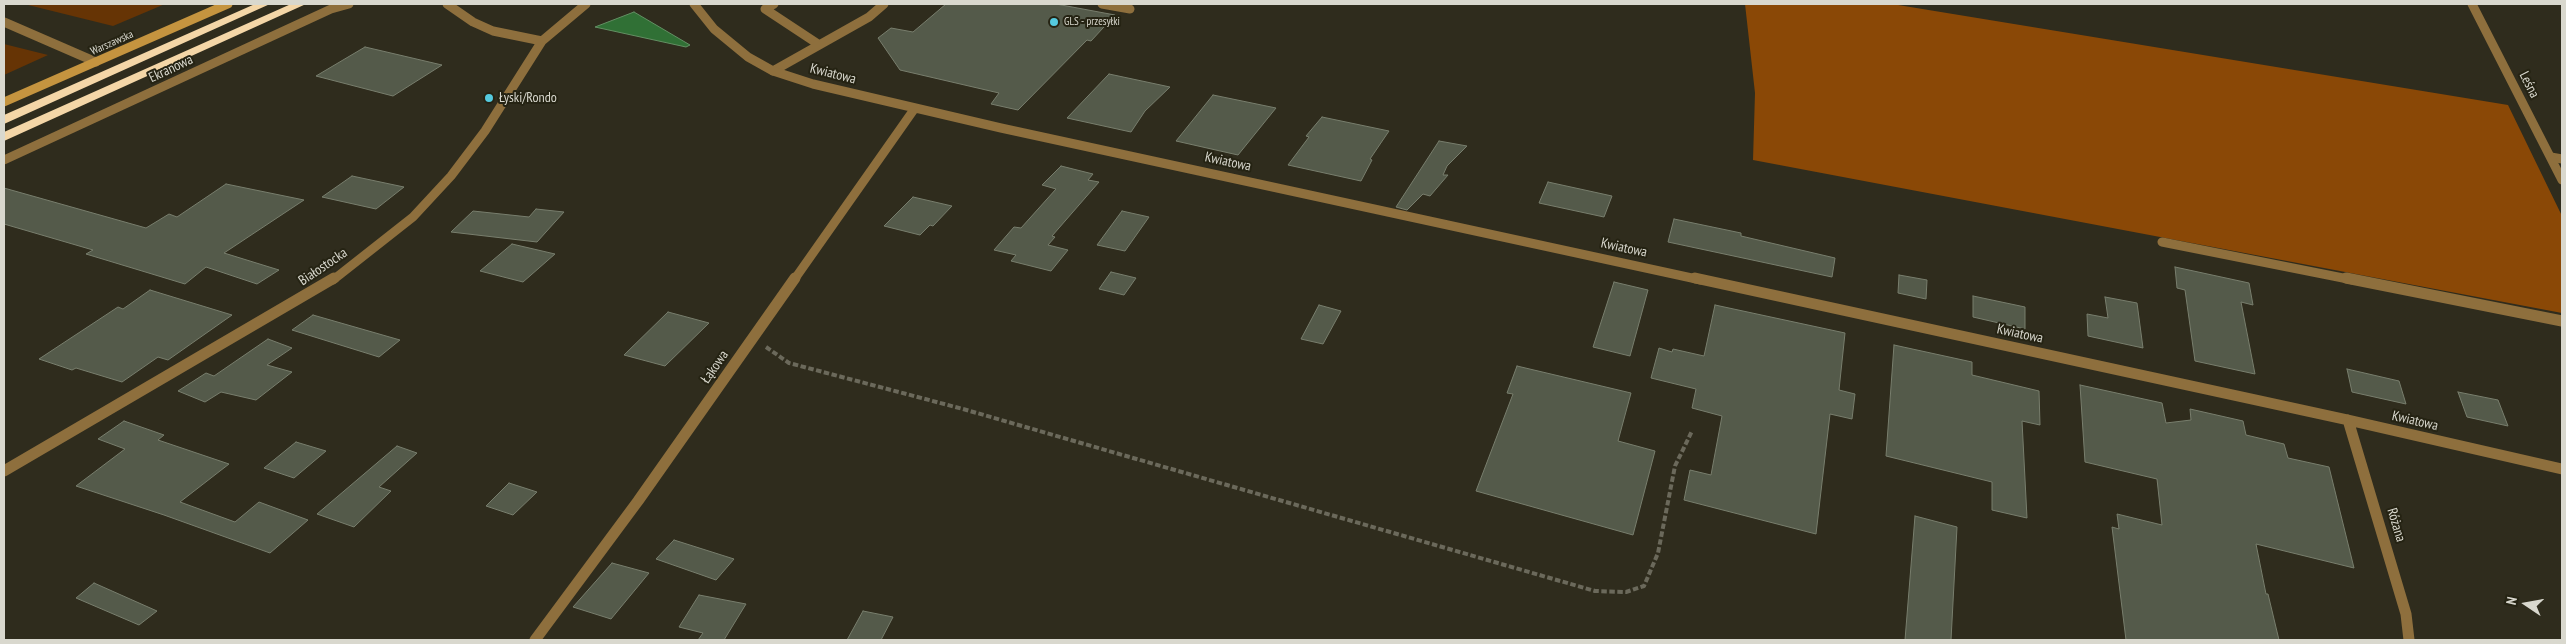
<!DOCTYPE html>
<html>
<head>
<meta charset="utf-8">
<style>
	body { margin:0 }
	#map { position:relative; width:2566px; height:644px; overflow:hidden; background:#2f2c1d; font-family:"PT Sans Narrow",sans-serif }
	canvas { display:block }
	.frame { position:absolute; inset:0; border:5px solid #d9d8ce; pointer-events:none }
	.north { position:absolute; left:2501px; top:579px; width:50px; height:50px; -webkit-text-stroke:4px #252313; paint-order:stroke; rotate:282deg; font-size:14px; font-weight:700; line-height:20px; text-align:center; color:#d9d8ce }
	.north::after { content:''; display:block; margin:auto; width:18px; height:22px; background:#d9d8ce; clip-path:polygon(50% 0,100% 100%,50% 72%,0 100%) }
</style>
</head>
<body>
<div id="map">
<canvas width="2566" height="644"></canvas>
<div class="frame"></div>
<div class="north">N</div>
</div>
<script>
const c = document.querySelector('canvas').getContext('2d');
c.lineJoin = 'round';
function fill(path, color) { c.fillStyle = color; c.fill(path, 'evenodd'); }
const shape = rows => new Path2D(rows.map(r => 'M' + r).join(''));
function strokePath(path, color, width, dash) { c.strokeStyle = color; c.lineWidth = width; c.lineCap = dash ? 'butt' : 'round'; c.setLineDash(dash || []); c.stroke(path); }
function write(font, color, halo, rows, align = 'center') {
  c.font = font + ' "PT Sans Narrow",sans-serif'; c.lineWidth = 4; c.setLineDash([]); c.textBaseline = 'middle'; c.strokeStyle = halo; c.fillStyle = color; for (const [text, x, y, turn = 0] of rows) {
    c.save(); c.translate(x, y); c.rotate((+turn || 0) * Math.PI / 180); c.textAlign = isNaN(turn) ? turn : align; if (halo) c.strokeText(text, 0, 0); c.fillText(text, 0, 0); c.restore();
  }
}
const green = shape([
	[24,4,165,4,113,26],
	[4,44,48,55,4,75]
]);
const forest = shape([
	[1745,4,1892,4,2508,105,2562,216,2562,313,1753,160,1755,93]
]);
const water = shape([
	[634,12,690,45,686,47,595,27,634,12]
]);
const building = shape([
	[946,4,1056,4,1115,15,1091,41,1087,40,1018,110,991,104,999,93,900,70,878,38,891,28,913,32,946,4],
	[365,47,378,50,442,65,393,96,316,76,365,47],
	[1109,74,1170,87,1145,111,1131,132,1067,118,1109,74],
	[1213,95,1276,108,1238,155,1176,141,1213,95],
	[1322,117,1389,131,1370,159,1372,160,1361,181,1288,165,1309,137,1306,136,1322,117],
	[1439,141,1467,146,1447,166,1443,175,1448,175,1430,196,1423,194,1407,210,1396,207,1439,141],
	[1061,166,1093,174,1088,180,1099,182,1052,236,1055,237,1048,245,1068,250,1051,271,1011,261,1016,255,994,250,1014,227,1021,228,1056,189,1042,185,1061,166],
	[352,176,404,187,376,209,322,197,352,176],
	[1548,182,1612,196,1604,217,1539,203,1548,182],
	[226,184,304,200,224,253,279,270,257,284,206,267,185,284,86,254,93,250,4,224,4,188,146,228,169,214,177,217,226,184],
	[913,197,952,206,933,226,930,225,920,235,884,226,913,197],
	[536,209,564,212,537,242,451,232,473,211,529,217,536,209],
	[1122,211,1149,217,1125,251,1097,245,1122,211],
	[1674,219,1741,233,1741,236,1835,258,1832,277,1668,242,1674,219],
	[512,244,555,254,523,282,480,271,512,244],
	[2175,267,2249,283,2253,305,2241,302,2255,374,2195,361,2185,290,2177,288,2175,267],
	[1111,272,1136,278,1124,295,1099,289,1111,272],
	[1899,275,1927,280,1926,299,1898,293,1899,275],
	[1614,282,1648,290,1630,356,1593,347,1614,282],
	[150,290,232,315,168,360,158,357,122,382,76,368,72,370,39,359,118,307,123,309,150,290],
	[1973,296,2025,307,2025,329,1973,317,1973,296],
	[2105,297,2137,303,2143,348,2088,336,2087,314,2108,318,2105,297],
	[1319,305,1341,311,1323,344,1301,339,1319,305],
	[1715,305,1845,333,1839,390,1855,394,1852,419,1830,414,1816,534,1684,500,1690,470,1711,475,1722,416,1692,408,1696,389,1651,378,1659,348,1672,352,1673,349,1704,356,1715,305],
	[668,312,709,323,665,366,624,355,668,312],
	[313,315,400,340,379,357,292,330,313,315],
	[268,339,292,348,267,365,292,372,256,400,221,392,205,402,178,391,206,373,214,376,268,339],
	[1894,345,1972,362,1972,375,2039,391,2040,425,2022,421,2027,518,1992,510,1992,482,1886,456,1894,345],
	[1517,366,1631,393,1618,441,1655,451,1633,535,1476,491,1513,394,1507,393,1517,366],
	[2347,369,2399,381,2406,404,2352,392,2347,369],
	[2080,385,2162,403,2166,423,2191,420,2190,409,2243,421,2246,435,2284,444,2288,458,2329,467,2354,568,2256,544,2266,594,2268,594,2279,640,2126,640,2112,527,2119,529,2117,514,2162,525,2157,479,2085,462,2080,385],
	[2458,392,2498,400,2508,426,2467,417,2458,392],
	[124,421,164,435,158,440,229,464,180,502,235,522,259,502,308,520,270,553,164,515,76,486,125,449,98,439,124,421],
	[296,442,326,451,294,478,264,468,296,442],
	[397,446,417,453,379,487,391,491,354,527,317,514,397,446],
	[509,483,537,492,513,515,486,506,509,483],
	[1915,516,1957,527,1951,640,1905,640,1915,516],
	[674,540,734,559,716,580,656,559,674,540],
	[612,563,649,573,611,619,573,607,612,563],
	[94,583,157,611,139,625,76,598,94,583],
	[699,595,746,604,724,640,698,640,703,633,679,627,699,595],
	[863,611,893,617,881,640,847,640,863,611]
]);
const path = shape([
	[766,347,789,363,963,409,1595,591,1626,592,1644,586,1658,553,1675,466,1692,431]
]);
const laneFar1 = shape([
	[774,4,765,9,818,44],
	[1102,4,1130,9],
	[4,22,96,62],
	[773,71,869,17,884,4],
	[2551,157,2562,159],
	[2162,242,2353,280]
]);
const lane = shape([
	[2346,278,2562,321]
]);
const streetFar1 = shape([
	[447,4,473,22,493,31,542,41],
	[694,4,714,29,748,57,773,71,813,84,1001,128,1701,280],
	[2472,4,2562,180],
	[4,160,331,9,349,4],
	[333,280,413,217,451,176,485,131,542,41,586,4],
	[794,280,915,108]
]);
const street = shape([
	[1695,278,2348,420,2562,469],
	[2348,420,2406,614,2409,640],
	[4,471,334,278],
	[535,640,638,501,795,278]
]);
const secondary = shape([
	[4,102,228,4]
]);
const highway = shape([
	[255,4,270,4,4,124,4,115,255,4],
	[291,4,306,4,4,141,4,132,291,4]
]);
const markers = [
	[1054,22,5,"#55cadf"],
	[489,98,5,"#55cadf"]
];
const farPoinames = [
	["GLS - przesyłki",1064,22]
];
const farStreetnames = [
	["Warszawska",112,43,-24]
];
const streetNames = [
	["Ekranowa",171,69,-25],
	["Kwiatowa",833,74,14],
	["Leśna",2529,85,63],
	["Kwiatowa",1228,162,12],
	["Kwiatowa",1624,248,12],
	["Białostocka",323,267,-34],
	["Kwiatowa",2020,334,12],
	["Łąkowa",715,367,-55],
	["Kwiatowa",2415,421,13],
	["Różana",2396,525,73]
];
const poiNames = [
	["Łyski/Rondo",499,98]
];
fill(green, '#663405');
fill(forest, '#8a4806');
fill(water, '#307035');
strokePath(water, '#638f63', 1);
fill(building, '#545a4a');
strokePath(building, '#787e6d', 1);
strokePath(path, '#6b695b', 4, [5.5, 2.5]);
strokePath(laneFar1, '#8e6f3d', 9);
strokePath(lane, '#8e6f3d', 11);
strokePath(streetFar1, '#8e6f3d', 9);
strokePath(street, '#8e6f3d', 11);
strokePath(secondary, '#c5943f', 9);
fill(highway, '#f4d6a7');
for (const [x, y, r, color] of markers) { const dot = new Path2D(); dot.arc(x, y, r, 0, 2 * Math.PI); c.fillStyle = color; c.fill(dot); strokePath(dot, '#252313', 2); }
write('11px', '#d9d8ce', '#252313', farPoinames, 'left');
write('11px', '#d9d8ce', '#252313', farStreetnames);
write('14px', '#d9d8ce', '#252313', streetNames);
write('14px', '#d9d8ce', '#252313', poiNames, 'left');
</script>
</body>
</html>
